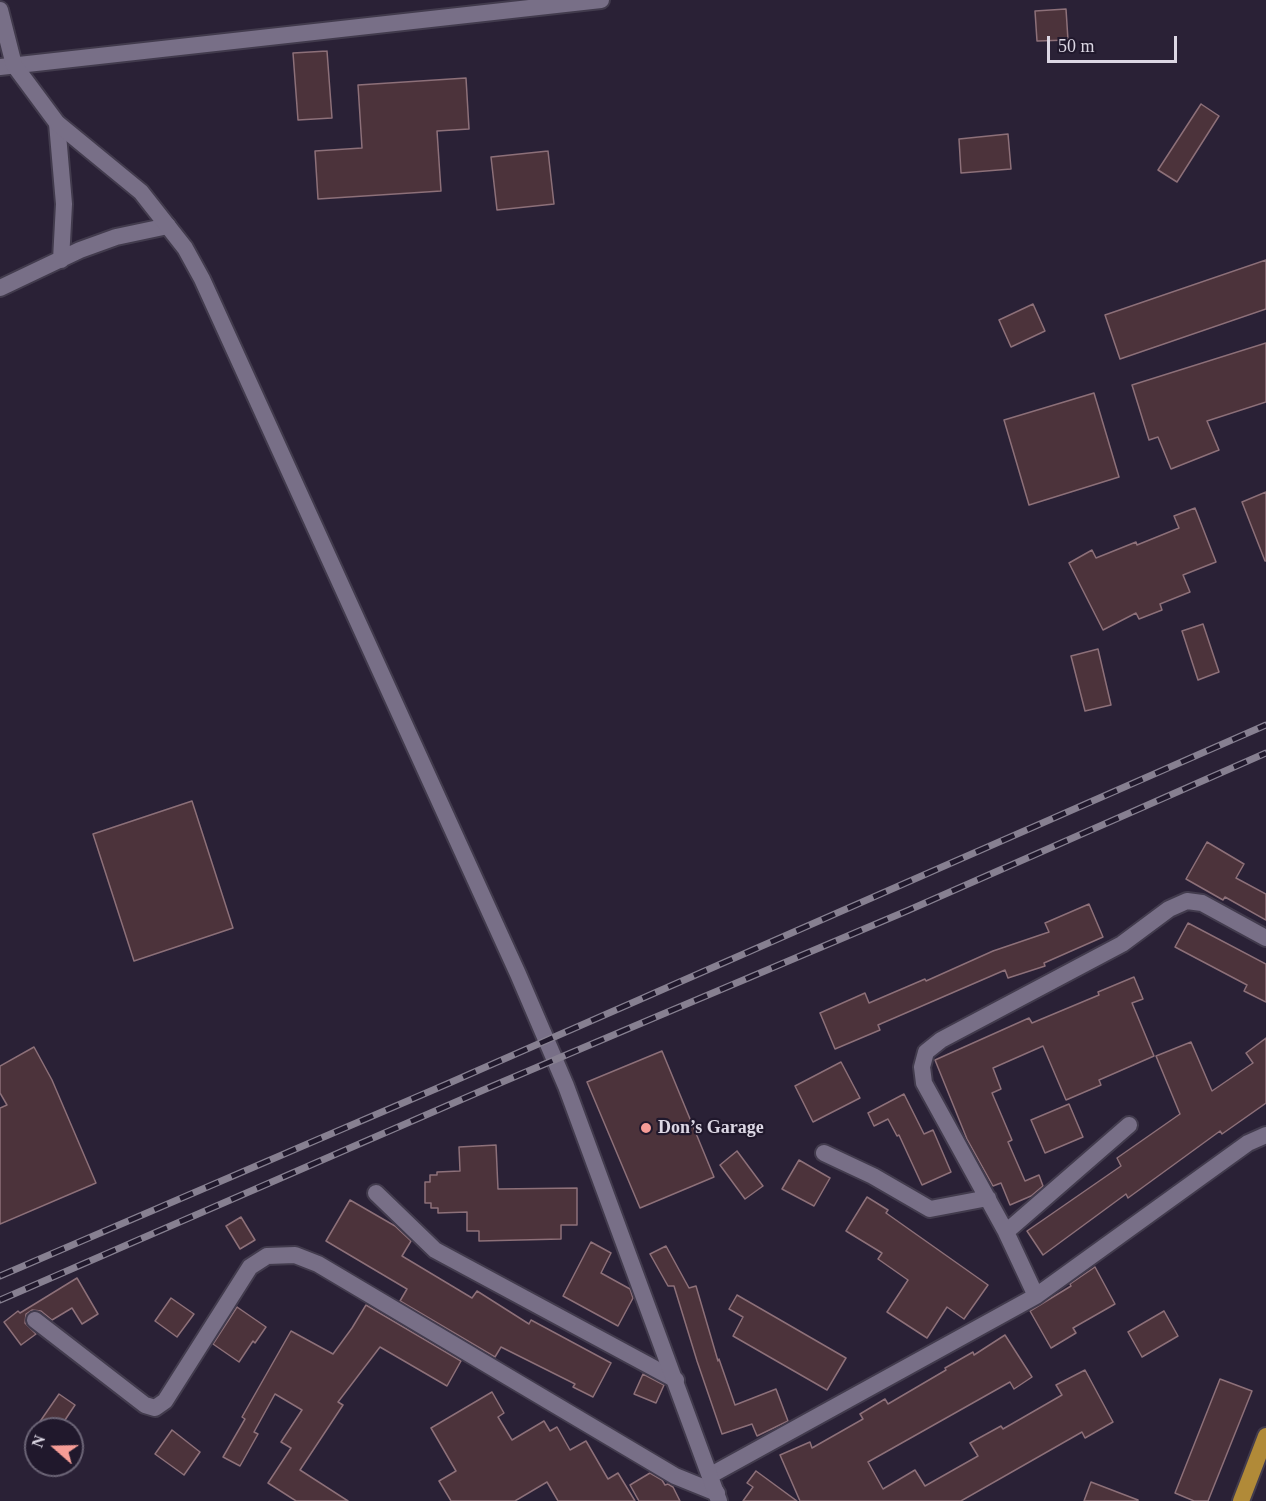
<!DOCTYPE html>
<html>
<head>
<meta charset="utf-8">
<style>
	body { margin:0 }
	#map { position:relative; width:1266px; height:1501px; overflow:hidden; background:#2a2136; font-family:Georgia,serif }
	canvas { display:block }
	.north { position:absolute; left:24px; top:1417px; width:60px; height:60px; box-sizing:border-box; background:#20182c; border:2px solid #6b6476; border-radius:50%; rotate:290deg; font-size:16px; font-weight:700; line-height:24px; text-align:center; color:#dcd7e4 }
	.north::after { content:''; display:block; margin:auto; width:21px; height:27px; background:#f59c96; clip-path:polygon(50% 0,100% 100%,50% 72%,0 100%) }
	.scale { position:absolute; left:1047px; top:36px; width:130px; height:27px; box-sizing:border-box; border:3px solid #dcd7e4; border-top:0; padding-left:8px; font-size:18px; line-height:21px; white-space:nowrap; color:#dcd7e4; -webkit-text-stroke:4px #20182c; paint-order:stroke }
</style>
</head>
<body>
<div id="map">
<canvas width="1266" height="1501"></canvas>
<div class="north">N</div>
<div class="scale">50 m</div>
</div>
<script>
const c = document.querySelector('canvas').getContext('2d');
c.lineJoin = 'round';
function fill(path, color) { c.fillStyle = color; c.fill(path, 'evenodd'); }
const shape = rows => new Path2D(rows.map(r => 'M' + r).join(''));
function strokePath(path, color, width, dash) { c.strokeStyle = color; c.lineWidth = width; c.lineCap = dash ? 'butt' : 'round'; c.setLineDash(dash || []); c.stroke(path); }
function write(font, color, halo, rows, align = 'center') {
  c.font = font + ' Georgia,serif'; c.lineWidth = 4.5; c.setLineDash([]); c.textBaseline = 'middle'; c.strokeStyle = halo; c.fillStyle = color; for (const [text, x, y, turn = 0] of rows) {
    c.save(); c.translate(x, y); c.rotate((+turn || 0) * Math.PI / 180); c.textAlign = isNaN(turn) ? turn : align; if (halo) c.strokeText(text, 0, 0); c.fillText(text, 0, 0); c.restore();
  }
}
const building = shape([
	[1066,9,1068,40,1037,41,1035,11,1066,9],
	[327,51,332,118,298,120,293,53,327,51],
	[466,78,469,129,437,131,441,191,318,199,315,151,362,148,358,85,466,78],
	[1201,104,1219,116,1177,182,1158,170,1201,104],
	[1008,134,1011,169,961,173,959,139,1008,134],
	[548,151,554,204,497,210,491,157,548,151],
	[1266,260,1266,309,1120,359,1105,315,1266,260],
	[1033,304,1045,331,1011,347,999,320,1033,304],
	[1266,343,1266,402,1207,421,1219,450,1171,469,1158,437,1149,440,1132,385,1266,343],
	[1094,393,1119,477,1029,505,1004,420,1094,393],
	[1266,492,1266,561,1265,561,1242,502,1266,492],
	[1195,508,1216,562,1183,575,1190,592,1160,604,1162,610,1139,619,1136,613,1103,630,1069,563,1092,550,1096,558,1136,542,1137,545,1179,528,1174,516,1195,508],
	[1203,624,1219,672,1198,680,1182,631,1203,624],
	[1098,649,1111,705,1085,711,1071,656,1098,649],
	[192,801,233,928,134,961,93,834,192,801],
	[1207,842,1244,864,1236,878,1266,894,1266,920,1225,897,1223,900,1186,879,1207,842],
	[1089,904,1103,937,1044,963,1045,966,1008,978,1005,970,878,1025,880,1030,835,1049,820,1013,865,993,869,1003,925,979,926,981,993,951,1049,932,1045,923,1089,904],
	[1188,923,1266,964,1266,1002,1244,991,1247,985,1175,947,1188,923],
	[1134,977,1143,999,1132,1003,1154,1056,1099,1080,1101,1085,1066,1100,1043,1046,993,1068,1001,1089,992,1093,1012,1140,1008,1142,1025,1181,1039,1175,1043,1186,1031,1196,1010,1205,1001,1183,993,1186,967,1139,935,1060,1029,1018,1032,1023,1099,995,1098,992,1134,977],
	[1266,1038,1266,1103,1222,1134,1220,1131,1128,1198,1126,1194,1043,1255,1027,1231,1121,1166,1117,1158,1180,1114,1156,1056,1191,1042,1212,1091,1253,1063,1246,1053,1266,1038],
	[34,1047,52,1080,96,1183,0,1224,0,1108,7,1105,0,1093,0,1066,34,1047],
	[662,1051,714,1177,640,1208,587,1082,662,1051],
	[841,1062,860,1098,813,1122,795,1086,841,1062],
	[904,1094,924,1134,933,1130,951,1172,922,1185,899,1135,897,1136,888,1119,874,1126,868,1113,904,1094],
	[1069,1104,1083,1137,1045,1153,1031,1120,1069,1104],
	[496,1145,498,1189,577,1188,577,1225,561,1225,561,1239,479,1241,479,1231,467,1231,467,1212,438,1213,438,1208,431,1208,431,1203,425,1203,425,1182,430,1182,430,1175,437,1175,437,1172,460,1171,459,1147,496,1145],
	[737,1151,763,1186,745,1199,720,1165,737,1151],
	[799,1160,830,1178,814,1206,782,1189,799,1160],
	[867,1197,888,1210,886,1213,988,1285,964,1319,947,1307,927,1338,887,1312,908,1280,878,1259,882,1253,846,1231,867,1197],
	[350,1200,395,1226,411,1241,402,1256,472,1298,477,1291,529,1324,531,1320,611,1363,593,1397,573,1387,575,1384,501,1347,495,1357,400,1301,407,1289,326,1241,350,1200],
	[241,1217,255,1240,240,1249,226,1226,241,1217],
	[591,1242,611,1253,601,1273,630,1289,633,1298,618,1326,563,1296,591,1242],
	[666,1246,689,1288,696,1286,718,1361,719,1359,735,1405,776,1389,788,1421,757,1436,752,1424,722,1434,697,1361,674,1286,668,1286,650,1254,666,1246],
	[1095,1267,1115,1304,1073,1328,1076,1333,1051,1348,1030,1311,1071,1286,1070,1284,1095,1267],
	[77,1278,98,1314,82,1324,72,1308,52,1320,41,1311,32,1310,26,1314,25,1323,36,1334,21,1345,4,1322,18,1311,20,1313,77,1278],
	[737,1295,846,1358,827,1390,733,1336,743,1317,729,1309,737,1295],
	[171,1298,194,1314,177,1337,155,1321,171,1298],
	[366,1305,461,1361,447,1386,380,1347,338,1402,343,1405,300,1470,348,1501,296,1501,268,1483,291,1448,281,1442,302,1410,275,1394,254,1432,258,1434,240,1466,223,1457,245,1419,242,1417,291,1331,333,1354,352,1328,366,1305],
	[237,1307,266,1327,255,1343,253,1341,239,1362,213,1344,237,1307],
	[1164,1311,1178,1336,1142,1357,1128,1332,1164,1311],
	[1005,1335,1032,1377,1014,1389,1010,1382,868,1462,883,1489,915,1470,925,1486,978,1456,970,1443,1001,1426,1003,1429,1062,1395,1056,1385,1085,1370,1113,1422,1085,1438,1082,1432,961,1501,800,1501,780,1455,810,1442,812,1448,863,1419,860,1414,885,1399,888,1404,946,1370,945,1368,973,1352,974,1355,1005,1335],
	[643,1374,664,1385,656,1403,634,1394,643,1374],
	[1220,1379,1252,1391,1208,1501,1194,1501,1175,1493,1220,1379],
	[492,1392,504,1413,498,1417,512,1440,544,1421,550,1431,557,1427,570,1450,586,1441,608,1479,618,1473,635,1501,558,1501,547,1482,515,1501,451,1501,439,1481,456,1471,431,1428,492,1392],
	[59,1394,75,1405,59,1429,47,1429,39,1423,59,1394],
	[172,1430,200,1452,184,1475,155,1454,172,1430],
	[756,1471,797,1501,743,1501,753,1487,747,1483,756,1471],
	[650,1473,662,1480,665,1485,668,1484,673,1487,680,1501,639,1501,630,1485,650,1473],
	[1091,1482,1138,1500,1138,1501,1084,1501,1091,1482]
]);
const minor = shape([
	[0,67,601,0],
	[57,123,64,204,61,260],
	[0,288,80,250,116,237,168,226],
	[824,1153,873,1176,930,1209,988,1198],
	[376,1193,435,1250,676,1380],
	[1006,1232,1129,1125],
	[1036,1296,1006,1232,924,1083,922,1067,926,1052,941,1040,1122,944,1169,909,1187,901,1202,903,1266,938],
	[35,1320,145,1405,155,1408,165,1401,250,1267,267,1256,295,1255,318,1264,675,1476,717,1493],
	[711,1475,1036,1296,1248,1143,1266,1135]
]);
const tertiary = shape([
	[0,10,14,65,57,123,141,192,185,248,202,279,518,974,566,1086,719,1501]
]);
const trunk = shape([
	[1241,1501,1266,1436]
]);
const rail = shape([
	[0,1276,447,1084,1266,725],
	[0,1300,488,1088,909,910,1266,753]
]);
const markers = [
	[646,1128,6,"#f59c96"]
];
const poiNames = [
	["Don’s Garage",658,1128]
];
fill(building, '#4c333b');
strokePath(building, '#8d7079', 1.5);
strokePath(minor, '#423b4d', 20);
strokePath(tertiary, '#423b4d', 20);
strokePath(trunk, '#423b4d', 20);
strokePath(minor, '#786f87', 16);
strokePath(tertiary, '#786f87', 16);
strokePath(trunk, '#b18a38', 16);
strokePath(rail, '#878091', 7);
strokePath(rail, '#20182c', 4.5, [14]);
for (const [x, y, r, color] of markers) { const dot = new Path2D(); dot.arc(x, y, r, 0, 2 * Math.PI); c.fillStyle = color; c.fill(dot); strokePath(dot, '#20182c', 2); }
write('bold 18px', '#dcd7e4', '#20182c', poiNames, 'left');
</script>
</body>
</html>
